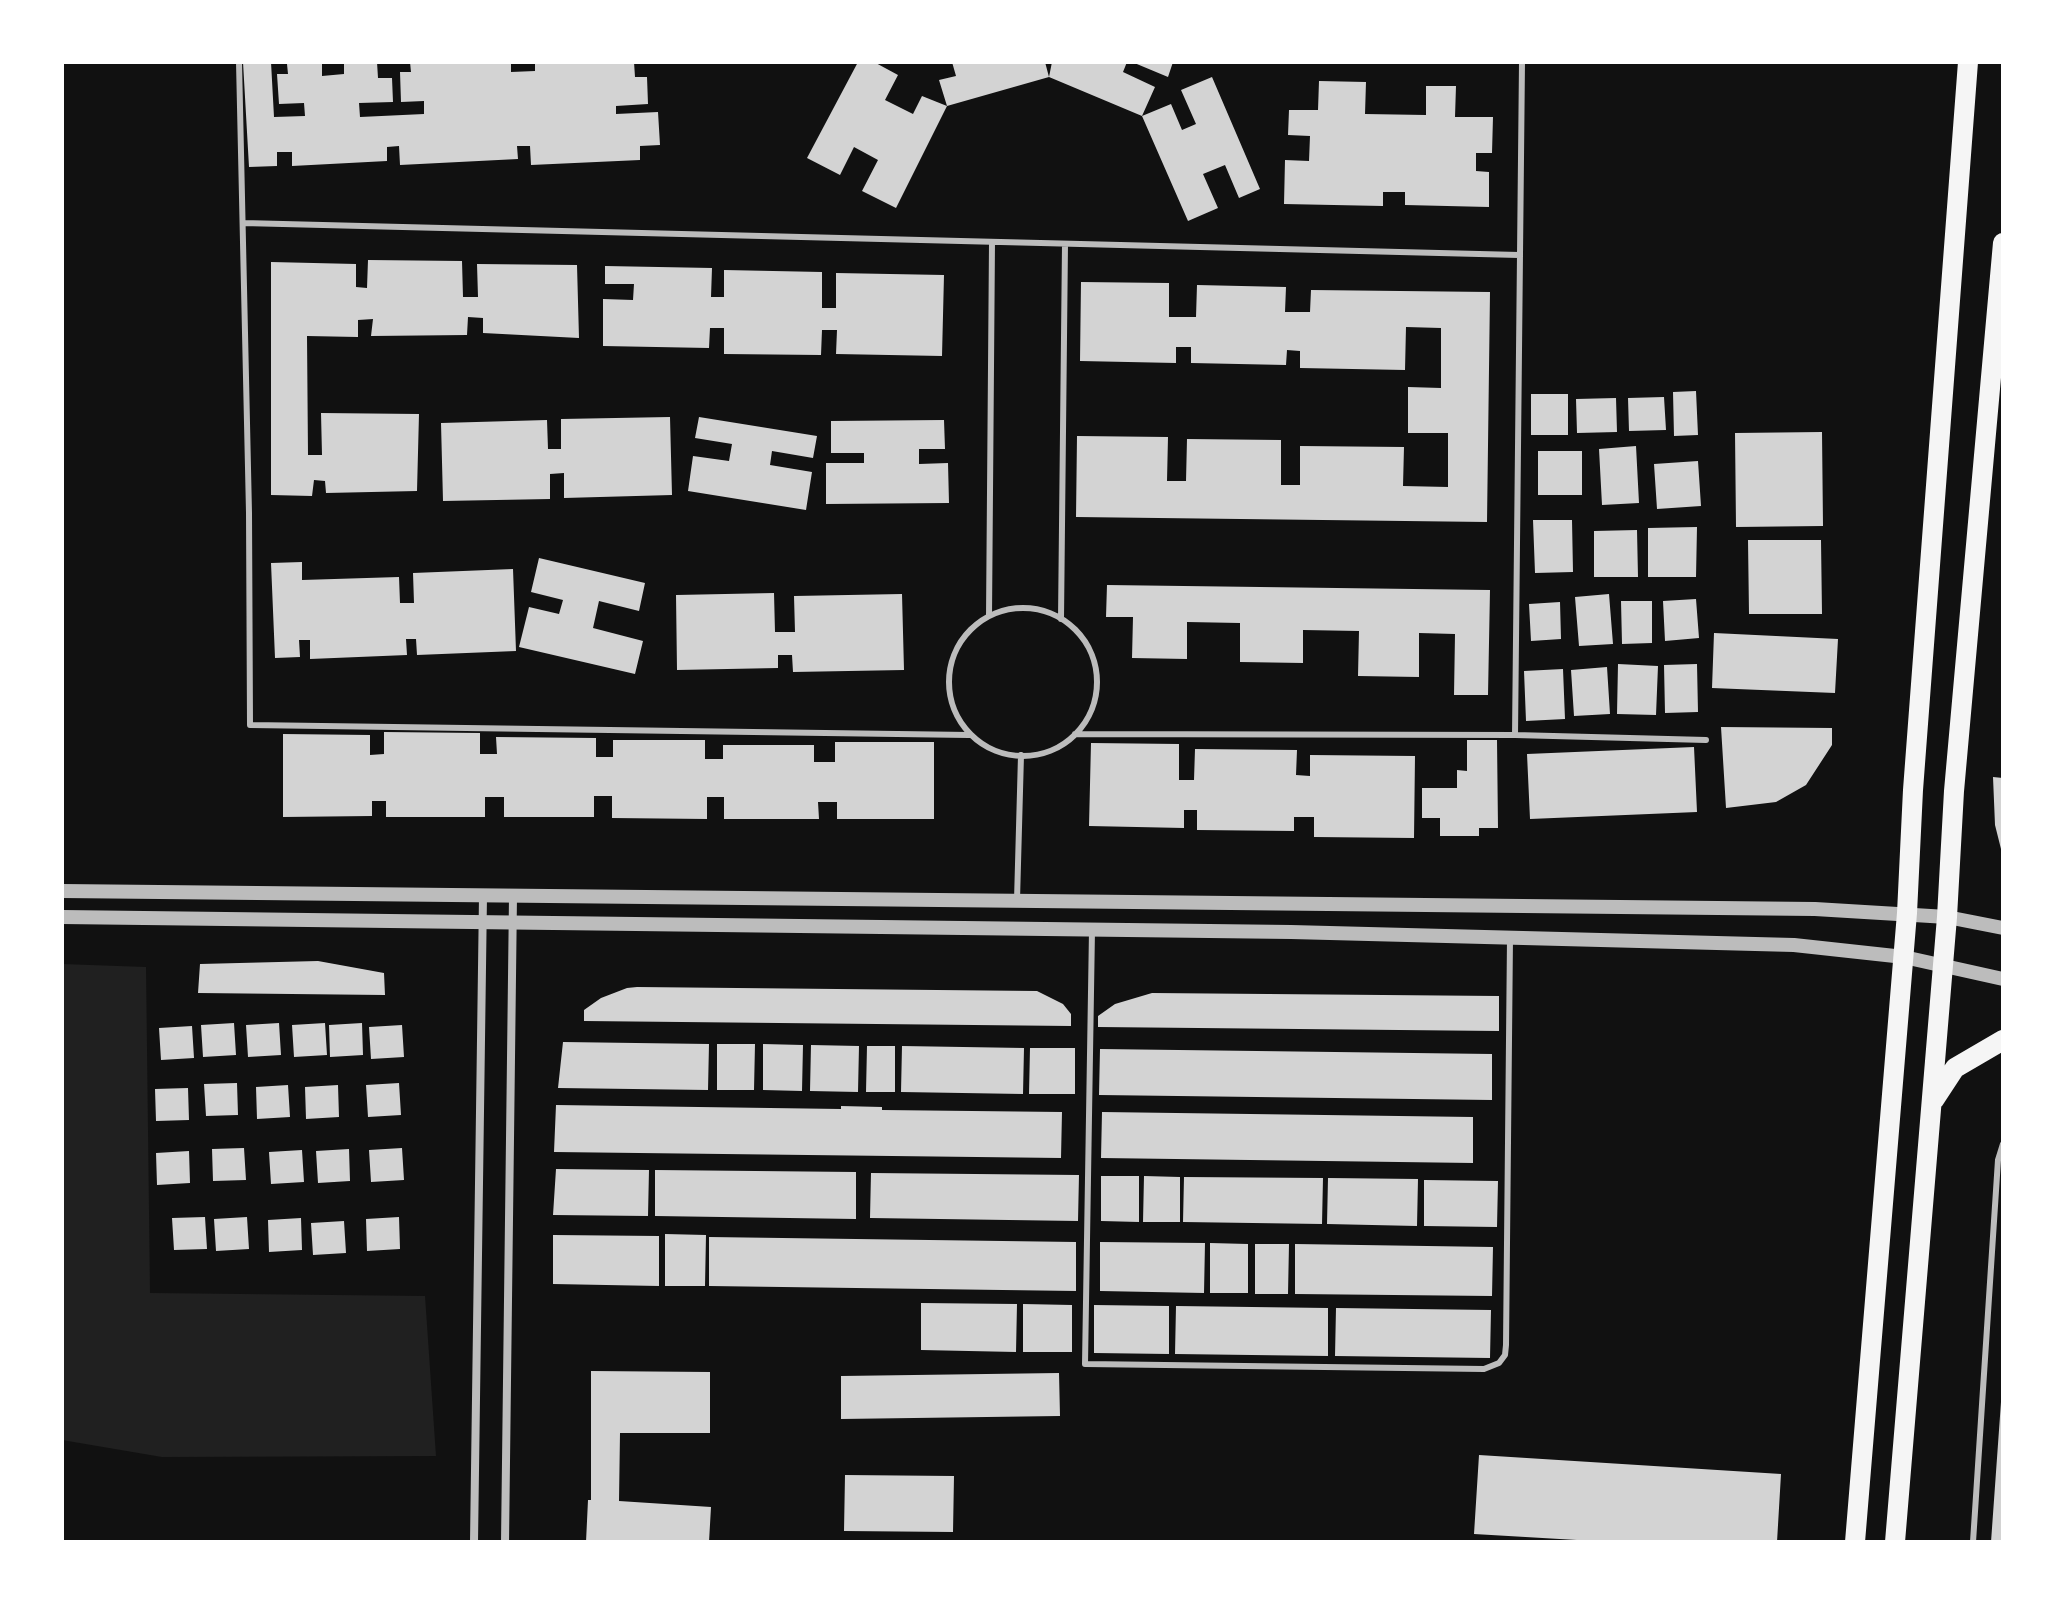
<!DOCTYPE html>
<html>
<head>
<meta charset="utf-8">
<style>
	body { margin:0 }
	#map { position:relative; width:2065px; height:1604px; overflow:hidden; background:#111; font-family:Arial,sans-serif }
	canvas { display:block }
	.frame { position:absolute; inset:0; border:64px solid #fff; pointer-events:none }
</style>
</head>
<body>
<div id="map">
<canvas width="2065" height="1604"></canvas>
<div class="frame"></div>
</div>
<script>
const c = document.querySelector('canvas').getContext('2d');
c.lineJoin = 'round';
function fill(path, color) { c.fillStyle = color; c.fill(path, 'evenodd'); }
const shape = rows => new Path2D(rows.map(r => 'M' + r).join(''));
function strokePath(path, color, width, dash) { c.strokeStyle = color; c.lineWidth = width; c.lineCap = dash ? 'butt' : 'round'; c.setLineDash(dash || []); c.stroke(path); }
const green = shape([
	[62,964,146,967,150,1293,425,1296,436,1456,162,1457,62,1440]
]);
const building = shape([
	[243,62,271,62,274,117,305,116,304,103,279,104,277,74,288,74,287,64,322,62,322,76,344,74,344,62,377,62,378,78,392,78,393,102,359,103,360,117,424,114,424,101,401,102,400,72,411,72,410,62,511,62,511,72,535,71,535,62,634,62,635,77,647,77,648,104,616,106,616,114,658,112,660,145,640,146,640,160,531,165,530,146,517,146,518,159,400,165,399,146,387,147,387,161,292,166,292,152,277,152,277,166,249,167],
	[858,62,874,62,898,75,885,100,913,114,922,96,947,106,896,208,862,191,878,160,854,147,840,175,807,158],
	[952,62,1045,62,1049,77,947,106,939,80,956,76],
	[1052,62,1127,62,1123,72,1155,87,1142,116,1049,77],
	[1132,62,1173,62,1168,77],
	[1212,77,1260,189,1239,198,1225,165,1203,174,1218,208,1188,221,1142,116,1171,104,1182,130,1196,124,1181,90],
	[1319,81,1366,82,1365,114,1426,115,1426,86,1456,86,1455,117,1493,117,1492,153,1476,153,1476,171,1489,172,1489,207,1405,205,1405,192,1383,192,1383,206,1284,204,1285,160,1309,161,1310,136,1288,135,1289,110,1318,110],
	[368,260,462,261,463,297,478,297,477,264,577,265,579,338,483,333,483,318,468,317,467,335,371,336,373,319,358,320,358,337,307,336,308,455,322,455,321,413,419,414,417,491,326,493,325,481,314,480,312,496,271,495,271,262,356,264,356,287,367,288],
	[605,266,712,268,711,297,724,297,724,270,822,272,822,308,836,308,836,273,944,275,942,356,836,354,837,330,822,330,821,355,724,354,724,328,710,328,709,348,603,346,603,299,633,300,634,284,605,284],
	[1081,282,1169,283,1169,317,1196,317,1197,285,1286,287,1285,312,1310,312,1311,290,1490,292,1487,522,1076,517,1077,436,1168,437,1167,481,1186,481,1187,439,1281,440,1281,485,1300,485,1300,446,1404,447,1403,486,1448,487,1448,433,1408,433,1408,387,1441,388,1441,328,1406,327,1405,370,1300,368,1300,351,1287,350,1286,365,1191,363,1191,347,1176,347,1176,363,1080,361],
	[1696,391,1698,435,1674,436,1673,392],
	[1531,394,1568,394,1568,435,1531,435],
	[1664,397,1666,430,1629,431,1628,398],
	[1616,398,1617,432,1577,433,1576,399],
	[670,417,672,495,564,498,564,473,550,474,550,499,443,501,441,423,547,420,548,449,561,449,561,419],
	[699,417,817,436,813,458,772,451,770,465,812,472,806,510,688,491,693,456,729,461,732,444,695,438],
	[944,420,945,449,919,449,919,464,948,463,949,503,826,504,826,463,864,463,864,453,831,453,831,421],
	[1822,432,1823,526,1736,527,1735,433],
	[1636,446,1639,503,1602,505,1599,449],
	[1538,451,1582,451,1582,495,1538,495],
	[1698,461,1701,506,1657,509,1654,464],
	[1533,520,1572,520,1573,572,1535,573],
	[1697,527,1696,577,1648,577,1648,528],
	[1637,530,1638,577,1594,577,1594,531],
	[1748,540,1821,540,1822,614,1749,614],
	[539,558,645,583,639,611,599,601,593,628,643,641,635,674,519,647,529,607,559,614,563,600,531,592],
	[302,562,302,580,399,577,400,603,414,603,413,573,513,569,516,651,417,655,416,639,406,639,407,655,310,659,310,640,299,640,300,657,275,658,271,563],
	[1107,585,1490,590,1488,695,1454,695,1455,634,1419,633,1419,677,1358,676,1359,631,1303,630,1303,663,1240,662,1240,623,1187,622,1187,659,1132,658,1133,617,1106,617],
	[774,593,775,632,795,632,794,596,902,594,904,670,793,672,792,655,778,655,778,668,677,670,676,595],
	[1609,594,1613,644,1579,646,1575,597],
	[1696,599,1699,638,1665,641,1663,601],
	[1621,601,1652,601,1652,643,1622,644],
	[1560,602,1561,639,1531,641,1529,604],
	[1714,633,1838,639,1835,693,1712,688],
	[1618,664,1658,666,1656,715,1617,714],
	[1697,664,1698,712,1665,713,1664,665],
	[1607,667,1610,714,1574,716,1571,670],
	[1563,669,1565,719,1526,721,1524,671],
	[1721,727,1832,728,1832,745,1806,785,1776,802,1726,808],
	[384,732,480,733,480,754,497,754,496,737,596,738,596,757,613,757,613,740,705,740,705,759,723,759,723,745,814,745,814,762,835,762,835,742,934,742,934,819,837,819,837,802,818,802,819,819,724,819,724,797,707,797,707,819,612,818,612,796,594,796,594,817,504,817,504,797,485,797,485,817,386,817,386,801,372,801,372,816,283,817,283,734,370,735,370,755,384,754],
	[1467,740,1497,740,1498,828,1479,828,1479,836,1440,836,1440,818,1422,818,1422,788,1457,788,1457,770,1467,771],
	[1091,743,1179,744,1179,780,1194,780,1195,749,1297,750,1296,775,1310,776,1310,755,1415,756,1414,838,1314,837,1314,817,1294,817,1294,831,1197,830,1197,810,1184,810,1184,828,1089,826],
	[1694,747,1697,812,1530,819,1527,754],
	[1993,777,2003,778,2002,853,1995,825],
	[318,961,384,973,385,995,198,993,200,964],
	[637,987,1037,991,1063,1004,1071,1014,1071,1026,584,1021,584,1010,601,998,627,988],
	[1152,993,1499,996,1499,1031,1098,1027,1098,1016,1115,1004],
	[234,1023,236,1055,203,1057,201,1025],
	[279,1023,281,1055,248,1057,246,1025],
	[325,1023,327,1055,294,1057,292,1025],
	[362,1023,363,1055,330,1057,329,1025],
	[402,1025,404,1057,371,1059,369,1027],
	[192,1026,194,1058,161,1060,159,1028],
	[563,1042,709,1044,708,1090,558,1088],
	[717,1044,755,1044,754,1090,717,1090],
	[763,1044,803,1045,802,1091,763,1090],
	[811,1045,859,1046,858,1092,810,1091],
	[867,1046,895,1046,895,1092,866,1092],
	[902,1046,1024,1048,1023,1094,901,1092],
	[1030,1048,1075,1048,1075,1094,1029,1094],
	[1100,1049,1492,1054,1492,1100,1099,1095],
	[237,1083,238,1115,206,1116,204,1084],
	[399,1083,401,1115,368,1117,366,1085],
	[288,1085,290,1117,257,1119,256,1087],
	[338,1085,339,1117,306,1119,305,1087],
	[188,1088,189,1120,156,1121,155,1089],
	[556,1105,841,1109,841,1106,882,1107,882,1110,1062,1112,1061,1158,554,1152],
	[1102,1112,1473,1117,1473,1163,1101,1158],
	[244,1148,246,1180,213,1181,212,1149],
	[402,1148,404,1180,371,1182,369,1150],
	[349,1149,350,1181,318,1183,316,1151],
	[302,1150,304,1182,271,1184,269,1152],
	[189,1151,190,1183,157,1185,156,1153],
	[556,1169,649,1170,648,1216,553,1215],
	[655,1170,856,1172,856,1219,655,1216],
	[871,1173,1079,1175,1078,1221,870,1218],
	[1101,1176,1139,1176,1139,1222,1101,1221],
	[1144,1176,1180,1177,1180,1222,1143,1222],
	[1184,1177,1323,1178,1322,1224,1183,1222],
	[1328,1178,1418,1179,1417,1226,1327,1224],
	[1424,1180,1498,1181,1497,1227,1424,1226],
	[205,1217,207,1249,174,1250,172,1218],
	[247,1217,249,1249,216,1251,214,1219],
	[399,1217,400,1249,367,1251,366,1219],
	[301,1218,302,1250,269,1252,268,1220],
	[344,1221,346,1253,313,1255,311,1223],
	[665,1234,706,1235,705,1286,665,1286],
	[553,1235,659,1236,659,1286,553,1284],
	[709,1237,1076,1242,1076,1291,709,1286],
	[1100,1242,1205,1243,1204,1293,1100,1291],
	[1210,1243,1248,1244,1248,1293,1210,1293],
	[1255,1244,1289,1244,1288,1294,1255,1294],
	[1295,1244,1493,1247,1492,1296,1295,1294],
	[921,1303,1017,1304,1016,1352,921,1350],
	[1023,1304,1072,1305,1072,1352,1023,1352],
	[1094,1305,1169,1306,1169,1354,1094,1353],
	[1176,1306,1328,1308,1328,1356,1175,1354],
	[1336,1308,1491,1310,1490,1358,1335,1356],
	[591,1371,710,1372,710,1433,620,1433,619,1501,711,1507,709,1542,586,1542,588,1500,591,1500],
	[1059,1373,1060,1416,841,1419,841,1376],
	[2001,1402,2003,1402,2003,1542,1991,1542],
	[1479,1455,1781,1474,1777,1542,1611,1542,1474,1534],
	[845,1475,954,1476,953,1532,844,1531]
]);
const service = shape([
	[239,62,249,513,250,725,969,735],
	[243,223,1519,255],
	'949 682a74 74 0 1 1 148 0a74 74 0 1 1-148 0Z',
	[989,616,992,242],
	[1061,619,1065,244],
	[1075,734,1515,735,1706,740],
	[1515,735,1522,62],
	[1017,900,1021,755],
	[1092,930,1085,1364,1484,1369,1499,1363,1505,1355,1506,1345,1510,938],
	[1973,1542,1998,1160,2003,1144]
]);
const minor = shape([
	[474,1542,483,896],
	[505,1542,513,896]
]);
const tertiary = shape([
	[62,891,1815,909,1947,917,2003,928],
	[62,917,1291,932,1794,945,1904,957,2003,979]
]);
const primary = shape([
	[1934,1100,1955,1068,2003,1040],
	[1855,1542,1907,913,1913,790,1968,62],
	[1895,1542,1947,917,1954,791,2003,243]
]);
fill(green, '#202020');
fill(building, '#d3d3d3');
strokePath(service, '#bcbcbc', 6);
strokePath(minor, '#bcbcbc', 8);
strokePath(tertiary, '#bcbcbc', 14);
strokePath(primary, '#f5f5f5', 20);
</script>
</body>
</html>
